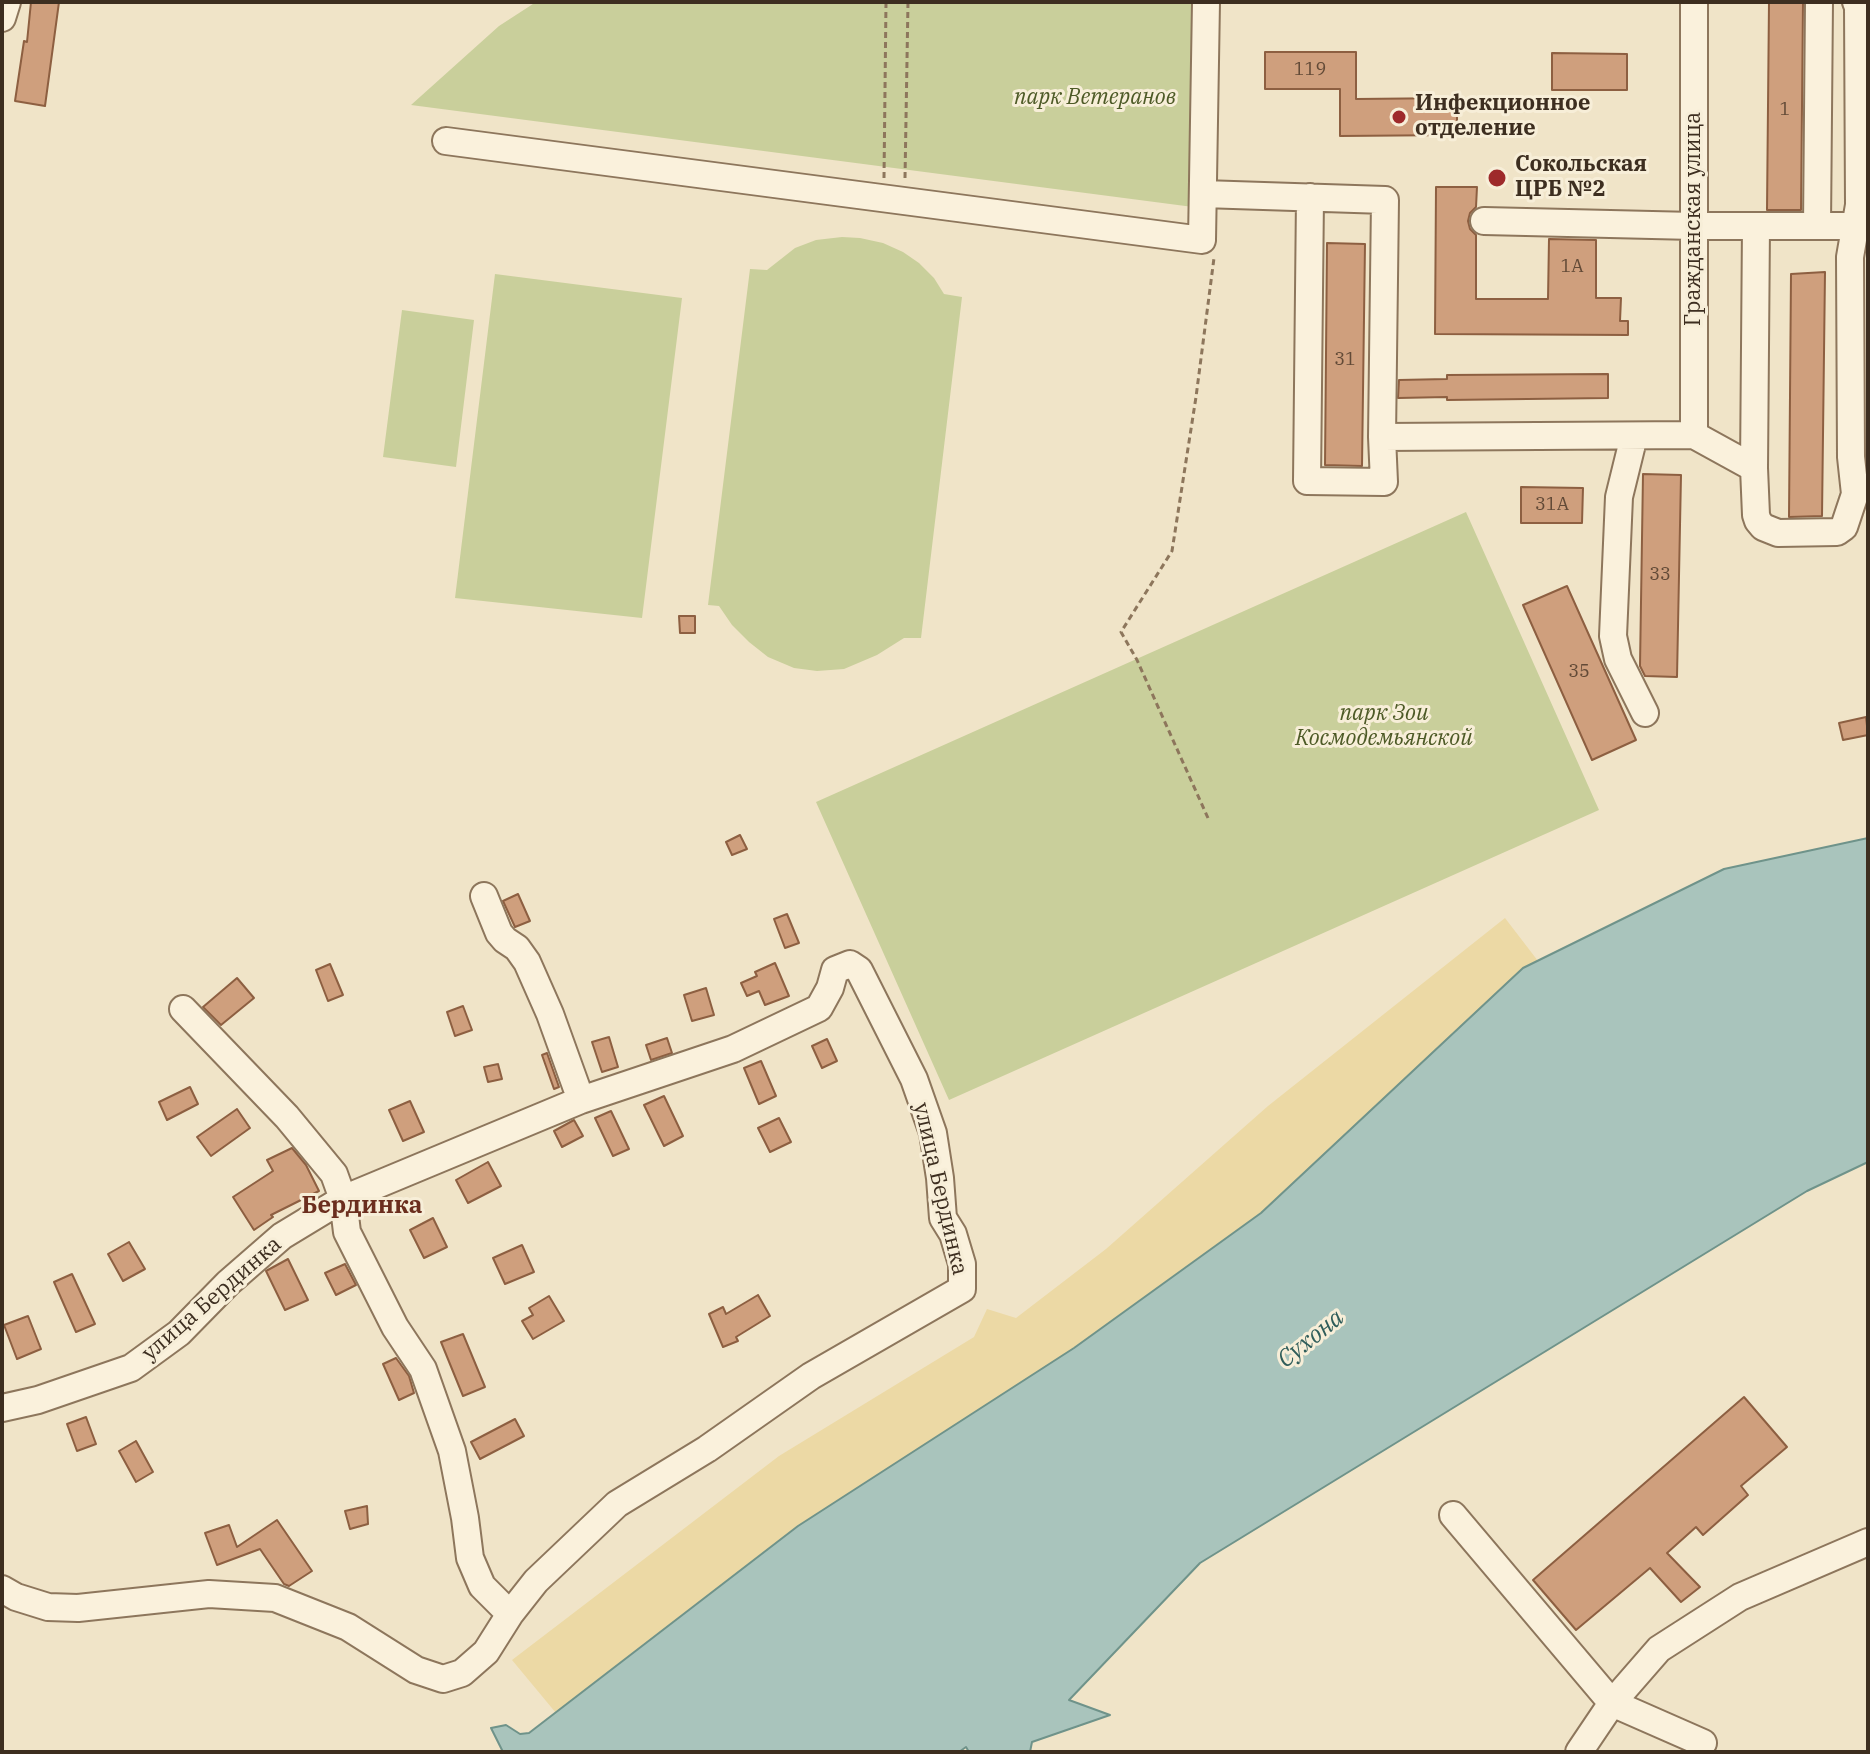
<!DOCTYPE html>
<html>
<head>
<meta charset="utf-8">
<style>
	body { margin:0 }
	#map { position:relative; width:1870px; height:1754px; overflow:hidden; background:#f0e4c8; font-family:"IBM Plex Serif",serif }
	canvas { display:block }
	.frame { position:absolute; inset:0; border:4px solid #3d2e20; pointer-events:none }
</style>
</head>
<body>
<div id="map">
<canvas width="1870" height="1754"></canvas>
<div class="frame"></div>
</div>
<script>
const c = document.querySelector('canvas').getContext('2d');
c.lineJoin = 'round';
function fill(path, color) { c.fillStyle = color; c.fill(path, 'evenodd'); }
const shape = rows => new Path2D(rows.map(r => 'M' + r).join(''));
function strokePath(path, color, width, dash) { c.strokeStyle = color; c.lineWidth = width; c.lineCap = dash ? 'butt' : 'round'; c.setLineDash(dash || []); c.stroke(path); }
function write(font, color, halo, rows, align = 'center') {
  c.font = font + ' "IBM Plex Serif",serif'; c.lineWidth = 6; c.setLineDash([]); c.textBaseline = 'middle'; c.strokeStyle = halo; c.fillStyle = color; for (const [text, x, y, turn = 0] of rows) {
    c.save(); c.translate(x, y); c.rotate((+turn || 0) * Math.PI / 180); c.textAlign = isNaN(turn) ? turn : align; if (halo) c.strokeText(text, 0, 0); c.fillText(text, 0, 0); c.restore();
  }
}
const green = shape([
	[536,2,1195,2,1193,207,411,105,499,26],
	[842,237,860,238,883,243,903,252,919,263,934,278,944,294,962,297,921,638,904,638,877,655,844,669,817,671,794,668,768,657,749,642,732,625,719,606,708,605,750,269,767,270,795,248,816,240],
	[495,274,682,298,642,618,455,598],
	[402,310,474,320,456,467,383,457],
	[1466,512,1599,810,949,1100,816,802]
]);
const sand = shape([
	[1505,918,1538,961,1522,969,1261,1213,1074,1348,798,1526,556,1713,512,1660,779,1456,974,1337,987,1309,1016,1318,1106,1249,1268,1106]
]);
const water = shape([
	[1868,838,1868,1162,1807,1191,1200,1563,1069,1700,1110,1715,1032,1742,1030,1752,969,1752,966,1747,959,1752,503,1752,491,1728,506,1725,520,1734,529,1733,798,1526,1074,1348,1261,1213,1523,968,1724,869,1868,838]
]);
const building = shape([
	[31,2,59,2,45,106,15,101,24,41,27,42,31,2],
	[1769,2,1803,2,1801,210,1767,210,1769,2],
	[1265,52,1356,52,1356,99,1457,98,1457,135,1340,136,1340,89,1265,89,1265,52],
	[1552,53,1627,54,1627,90,1552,90,1552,53],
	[1436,187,1477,187,1476,207,1470,213,1468,221,1470,229,1476,235,1476,299,1548,299,1549,239,1596,240,1596,298,1621,298,1620,321,1628,321,1628,335,1435,334,1436,187],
	[1327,243,1365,244,1362,466,1325,465,1327,243],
	[1825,272,1822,516,1789,517,1791,274,1825,272],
	[1608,374,1608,398,1447,400,1447,397,1398,398,1399,380,1447,379,1447,375,1608,374],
	[1643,474,1681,475,1677,677,1645,676,1640,666,1643,474],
	[1521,487,1583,488,1582,523,1521,523,1521,487],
	[1567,586,1636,740,1592,760,1523,605,1567,586],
	[679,616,695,616,695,633,680,633,679,616],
	[1866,717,1868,735,1843,740,1839,723,1866,717],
	[740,835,747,849,732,855,726,842,740,835],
	[518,894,530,921,515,927,503,901,518,894],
	[787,914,799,943,785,948,774,919,787,914],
	[775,963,789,996,765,1005,759,991,747,996,741,983,757,976,755,972,775,963],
	[330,964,343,995,328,1001,316,970,330,964],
	[237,978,254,998,221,1025,203,1007,237,978],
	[706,988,714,1015,692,1021,684,995,706,988],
	[463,1006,472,1030,455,1036,447,1012,463,1006],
	[609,1037,618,1067,602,1072,592,1042,609,1037],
	[667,1038,672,1053,651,1060,646,1045,667,1038],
	[827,1039,837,1061,822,1068,812,1046,827,1039],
	[547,1053,559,1087,554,1089,542,1055,547,1053],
	[761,1061,776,1096,759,1104,744,1068,761,1061],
	[498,1064,502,1079,488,1082,484,1067,498,1064],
	[190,1087,198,1104,167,1120,159,1102,190,1087],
	[664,1096,683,1136,664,1146,644,1105,664,1096],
	[410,1101,424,1132,403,1141,389,1110,410,1101],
	[237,1109,250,1128,211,1156,197,1137,237,1109],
	[611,1111,629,1149,613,1156,595,1118,611,1111],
	[779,1118,791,1142,770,1152,758,1128,779,1118],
	[574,1120,583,1136,562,1147,554,1131,574,1120],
	[292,1148,306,1165,319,1191,271,1215,273,1217,254,1230,233,1197,273,1171,267,1160,292,1148],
	[488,1162,501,1186,468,1203,456,1180,488,1162],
	[433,1218,447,1247,424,1258,410,1230,433,1218],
	[129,1242,145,1269,123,1281,108,1254,129,1242],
	[522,1245,534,1272,505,1284,493,1258,522,1245],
	[288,1259,308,1300,285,1310,266,1271,288,1259],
	[345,1264,356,1285,336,1295,325,1273,345,1264],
	[72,1274,95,1324,76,1332,54,1282,72,1274],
	[758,1295,770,1316,736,1337,738,1341,723,1347,709,1314,723,1307,726,1314,758,1295],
	[549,1296,564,1321,533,1339,522,1321,533,1315,529,1308,549,1296],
	[28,1316,41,1349,17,1359,4,1325,28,1316],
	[463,1334,485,1387,463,1396,441,1342,463,1334],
	[396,1358,409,1376,414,1393,399,1400,383,1364,396,1358],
	[1744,1397,1787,1447,1741,1486,1748,1495,1703,1535,1696,1527,1667,1553,1700,1587,1681,1602,1650,1568,1576,1630,1533,1580,1744,1397],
	[86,1417,96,1444,77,1451,67,1424,86,1417],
	[515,1419,524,1436,480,1459,471,1442,515,1419],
	[136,1441,153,1472,136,1482,119,1451,136,1441],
	[367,1506,368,1524,350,1529,345,1511,367,1506],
	[277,1520,312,1571,289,1586,284,1584,260,1549,217,1565,205,1533,229,1525,237,1547,277,1520]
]);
const path = shape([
	[884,178,886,2],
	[905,178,908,2],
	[1208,818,1137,660,1121,632,1172,551,1196,397,1214,258]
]);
const minor = shape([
	[1694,2,1694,435],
	[2,18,7,2],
	[446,141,1202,240,1206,2],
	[1203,194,1385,200,1382,437,1384,482,1307,481,1310,197],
	[1484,221,1694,226,1868,226],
	[1756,226,1754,468,1756,515,1758,521,1763,527,1778,533,1837,532,1844,527,1855,494,1851,457,1850,257,1859,205,1858,7,1856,2],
	[1817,226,1819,2],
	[1634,436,1619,497,1613,636,1618,659,1645,713],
	[1382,437,1694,435,1754,468],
	[484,896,499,933,505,940,517,948,527,962,550,1014,581,1100],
	[183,1009,287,1117,334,1174,343,1199,347,1232,395,1327,423,1369,452,1451,465,1518,470,1558,482,1586,510,1614],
	[2,1408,38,1400,131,1368,179,1333,228,1283,282,1236,343,1199,581,1100,733,1049,819,1008,830,988,835,970,850,964,859,970,914,1079,933,1133,940,1178,943,1218,953,1234,962,1264,962,1289,811,1376,707,1449,617,1504,536,1581,510,1614,486,1652,462,1673,443,1679,416,1670,348,1627,275,1598,209,1594,78,1608,48,1607,16,1597,2,1589],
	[1453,1515,1612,1703,1703,1743],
	[1579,1752,1612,1703,1659,1649,1740,1597,1868,1542]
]);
const markers = [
	[1399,117,8,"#9e2a2b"],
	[1497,178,10,"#9e2a2b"]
];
const numberNames = [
	["119",1310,70],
	["1",1785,110],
	["1А",1572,267],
	["31",1345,360],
	["31А",1552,505],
	["33",1660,575],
	["35",1579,672]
];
const parkNames = [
	["парк Ветеранов",1095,98],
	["парк Зои",1384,714],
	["Космодемьянской",1384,739]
];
const poiNames = [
	["Инфекционное",1415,104],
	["отделение",1415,129],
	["Сокольская",1515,165],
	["ЦРБ №2",1515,190]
];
const streetNames = [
	["Гражданская улица",1694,219,-90],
	["улица Бердинка",940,1189,77],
	["улица Бердинка",212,1299,-41]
];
const neighbourhoodNames = [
	["Бердинка",362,1206]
];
const waterNames = [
	["Сухона",1311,1339,-39]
];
fill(green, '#c9cf9b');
fill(sand, '#ecd9a5');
fill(water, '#a9c4bc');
strokePath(water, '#6f938a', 2);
fill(building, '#cf9f7d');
strokePath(building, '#8d5f41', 2);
strokePath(minor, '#8d765c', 30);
strokePath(path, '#8d765c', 3, [6, 4]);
strokePath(minor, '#faf1dc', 26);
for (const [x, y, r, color] of markers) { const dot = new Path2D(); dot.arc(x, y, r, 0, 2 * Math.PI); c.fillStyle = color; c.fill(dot); strokePath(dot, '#f7eed8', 3); }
write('18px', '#624a37', null, numberNames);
write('italic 22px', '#4d5a26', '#f7eed8', parkNames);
write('bold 22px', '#3d2e20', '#f7eed8', poiNames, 'left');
write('22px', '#3d2e20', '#f7eed8', streetNames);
write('bold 24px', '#6b2e1e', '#f7eed8', neighbourhoodNames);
write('italic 24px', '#2f5d5a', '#f7eed8', waterNames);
</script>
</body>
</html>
